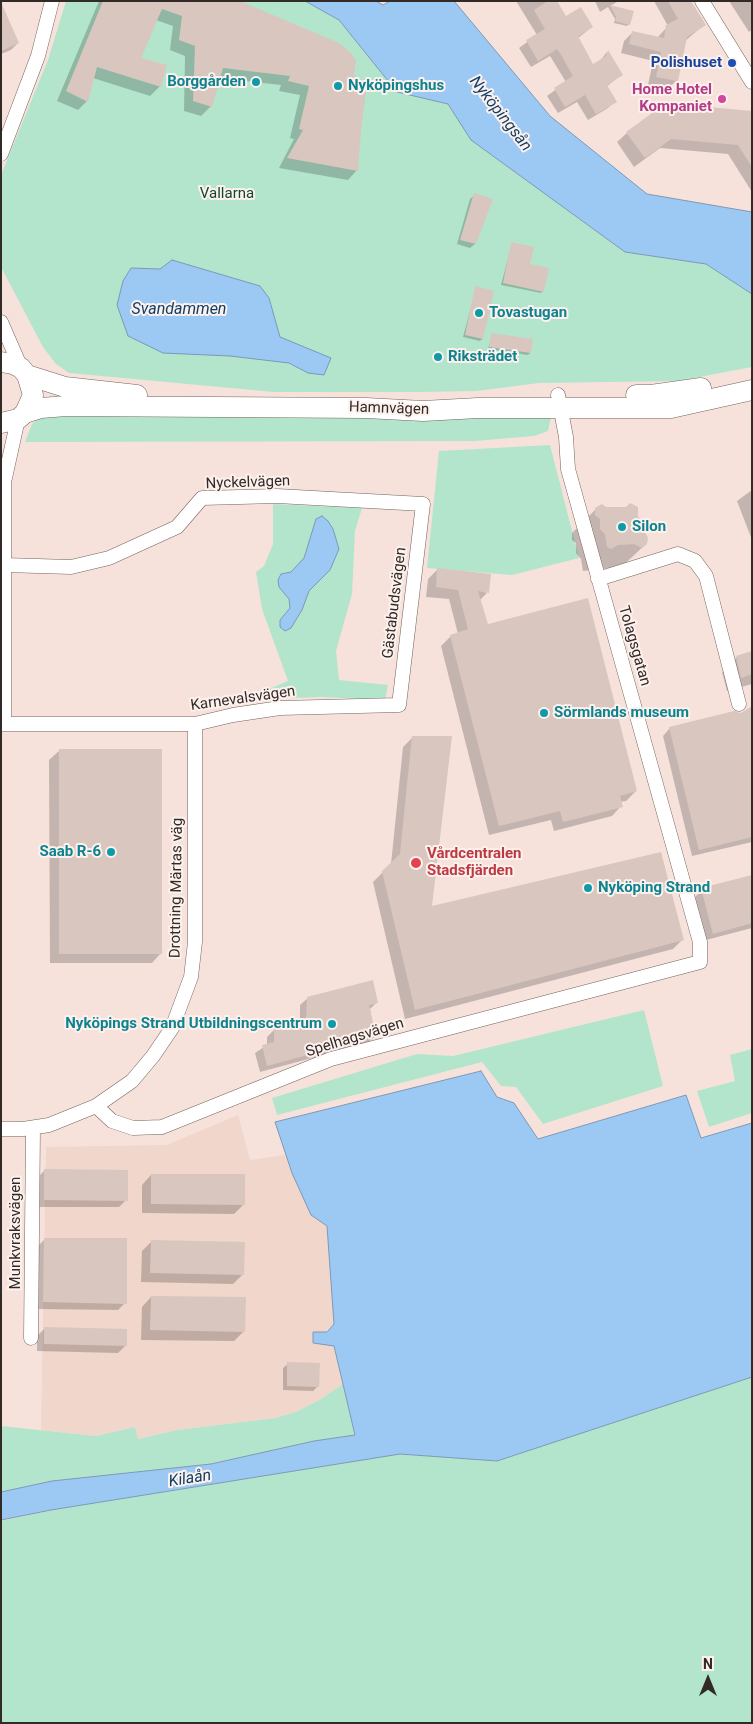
<!DOCTYPE html>
<html>
<head>
<meta charset="utf-8">
<style>
	body { margin:0 }
	#map { position:relative; width:753px; height:1724px; overflow:hidden; background:#f6e2db; font-family:Roboto,sans-serif }
	canvas { display:block }
	.frame { position:absolute; inset:0; border:2px solid #312a27; pointer-events:none }
	.north { position:absolute; left:683px; top:1654px; width:50px; height:50px; -webkit-text-stroke:4px #fdf1ed; paint-order:stroke; rotate:0deg; font-size:14px; font-weight:700; line-height:20px; text-align:center; color:#312a27 }
	.north::after { content:''; display:block; margin:auto; width:18px; height:22px; background:#312a27; clip-path:polygon(50% 0,100% 100%,50% 72%,0 100%) }
</style>
</head>
<body>
<div id="map">
<canvas width="753" height="1724"></canvas>
<div class="frame"></div>
<div class="north">N</div>
</div>
<script>
const c = document.querySelector('canvas').getContext('2d');
c.lineJoin = 'round';
function fill(path, color) { c.fillStyle = color; c.fill(path, 'evenodd'); }
const shape = rows => new Path2D(rows.map(r => 'M' + r).join(''));
function strokePath(path, color, width, dash) { c.strokeStyle = color; c.lineWidth = width; c.lineCap = dash ? 'butt' : 'round'; c.setLineDash(dash || []); c.stroke(path); }
function write(font, color, halo, rows, align = 'center') {
  c.font = font + ' Roboto,sans-serif'; c.lineWidth = 4; c.setLineDash([]); c.textBaseline = 'middle'; c.strokeStyle = halo; c.fillStyle = color; for (const [text, x, y, turn = 0] of rows) {
    c.save(); c.translate(x, y); c.rotate((+turn || 0) * Math.PI / 180); c.textAlign = isNaN(turn) ? turn : align; if (halo) c.strokeText(text, 0, 0); c.fillText(text, 0, 0); c.restore();
  }
}
const built = shape([
	[238,1115,250,1160,286,1155,311,1215,327,1226,334,1324,313,1343,334,1346,343,1384,321,1399,298,1411,276,1418,177,1430,137,1439,135,1427,96,1436,41,1430,46,1147,167,1145]
]);
const green = shape([
	[66,1,305,1,339,20,397,92,448,104,472,140,625,252,706,264,752,294,752,367,678,381,539,383,477,391,421,392,274,392,69,373,56,364,43,347,1,267,1,175,48,60],
	[45,413,551,417,548,431,534,436,475,441,25,442,32,424],
	[550,445,579,558,512,575,427,568,439,451],
	[273,504,362,508,355,531,352,594,336,651,339,680,388,685,385,700,320,697,243,700,288,681,262,609,256,572,264,566,273,544],
	[644,1010,663,1086,543,1124,516,1087,501,1086,482,1062,277,1115,272,1098,417,1054,453,1056],
	[752,1049,752,1113,709,1127,697,1091,735,1081,730,1055],
	[752,1377,752,1723,1,1723,1,1521,57,1509,400,1454,497,1461],
	[343,1384,355,1435,314,1441,211,1464,52,1481,1,1492,1,1426,96,1436,135,1427,138,1439,177,1430,276,1418,298,1411,321,1399]
]);
const water = shape([
	[305,1,376,1,383,5,390,1,454,1,550,116,647,194,752,212,752,294,706,264,625,252,471,140,448,104,397,92,339,20,305,1],
	[172,260,260,286,269,298,280,337,331,358,324,375,308,373,289,363,230,356,163,353,128,336,117,305,123,281,131,268,160,269,172,260],
	[322,516,328,521,333,529,339,549,330,570,309,591,302,610,291,628,285,631,280,627,280,620,290,608,289,599,279,587,278,580,281,574,291,572,304,558,316,519,322,516],
	[481,1071,497,1097,514,1103,538,1139,686,1095,701,1138,752,1123,752,1377,497,1461,400,1454,51,1510,1,1520,1,1492,52,1481,211,1464,314,1441,355,1435,334,1346,313,1343,313,1332,327,1332,334,1324,327,1226,311,1215,292,1173,275,1122,481,1071]
]);
const shadow = shape([
	[99,1,239,1,353,76,359,129,357,170,348,180,279,168,294,139,290,138,300,95,279,91,281,85,219,78,211,106,201,116,184,111,185,56,170,50,173,26,156,20,139,59,160,86,150,96,93,78,87,101,78,110,57,101],
	[516,1,555,1,566,18,592,27,578,38,592,66,600,61,607,52,621,75,606,87,615,101,608,108,588,120,577,102,558,113,547,96,566,82,550,56,531,67,519,48,537,35],
	[595,1,619,1,610,6,632,12,629,24,627,26,614,23,615,19,608,7,600,12],
	[654,1,690,1,704,25,685,41,677,80,668,89,648,85,653,61,621,53,624,41,633,32,657,38,668,26],
	[729,1,752,1,752,30,749,32],
	[1,24,18,43,11,50,1,54],
	[752,112,752,192,728,154,660,148,634,167,617,142,627,133],
	[475,195,491,200,475,244,470,248,457,244,470,199],
	[512,243,529,264,543,291,541,293,501,285],
	[476,288,482,339,480,341,463,337],
	[492,335,530,353,528,355,488,349],
	[752,490,752,540,737,501],
	[626,508,637,516,646,544,617,571,609,568,583,571,581,559,576,553,576,543,572,540,572,533,596,509],
	[437,570,487,593,480,600,487,625,636,791,626,801,620,802,621,806,612,816,554,831,551,820,489,835,441,646,451,636,458,634,449,599,426,597,428,579],
	[752,653,752,684,727,691,722,672,736,658],
	[752,707,752,842,692,856,663,736,670,728,741,714],
	[413,737,430,908,682,940,673,949,405,1019,373,882,391,864,403,747],
	[59,751,161,953,152,963,50,963,49,760],
	[752,876,752,928,706,940,695,897,702,890],
	[308,998,377,1002,370,1009,375,1036,368,1043,260,1072,255,1053,267,1045,267,1037,275,1029,300,1023,300,1005],
	[44,1171,126,1200,119,1207,37,1207,37,1178],
	[151,1175,244,1204,234,1214,142,1213,142,1185],
	[45,1239,125,1303,118,1310,37,1309,38,1246],
	[151,1242,243,1274,233,1284,141,1282,142,1251],
	[151,1297,244,1331,234,1341,141,1340,142,1307],
	[44,1329,126,1345,118,1353,37,1351,37,1336],
	[288,1364,318,1386,313,1391,283,1390,283,1368]
]);
const building = shape([
	[103,1,240,1,339,43,350,52,356,60,354,75,367,84,361,129,358,171,287,158,303,130,299,129,309,86,288,81,290,76,223,68,212,107,193,101,195,46,179,40,182,16,162,9,141,58,167,65,161,87,97,67,88,102,66,91],
	[548,1,557,1,566,16,581,7,593,27,578,36,593,64,606,56,608,50,623,75,607,85,617,102,596,114,585,95,565,107,554,88,573,76,560,53,557,49,538,61,526,40,545,29,534,10],
	[668,1,691,1,706,25,687,37,678,81,656,77,661,52,629,44,632,31,664,38,666,25,678,19],
	[1,2,19,43,1,51],
	[610,5,634,11,630,25,615,21,616,17],
	[666,103,752,111,752,167,738,145,671,139,645,158,626,132],
	[474,193,493,199,476,244,460,240],
	[511,242,534,247,530,264,549,268,544,292,503,283],
	[475,286,494,291,483,339,465,335],
	[491,333,533,339,531,353,489,347],
	[630,503,638,507,638,516,644,524,644,530,648,538,647,544,642,548,634,544,618,545,611,549,607,547,605,534,600,529,600,519,595,515,595,508,602,504,606,507,626,507],
	[437,568,491,574,489,593,478,591,488,624,588,598,637,791,620,796,623,807,563,822,560,811,499,826,450,635,468,629,458,590,436,587],
	[752,651,752,674,741,678,736,656],
	[752,706,752,837,699,850,669,727,734,711,741,713],
	[412,736,452,736,432,906,661,852,684,940,415,1010,382,871,400,854],
	[59,749,162,749,162,954,59,954],
	[752,875,752,923,713,934,701,888],
	[373,980,378,1003,369,1005,376,1036,267,1066,262,1045,274,1042,274,1028,306,1020,307,997],
	[44,1169,128,1170,128,1201,44,1200],
	[151,1174,245,1174,245,1205,151,1204],
	[44,1238,127,1238,127,1304,43,1302],
	[151,1240,245,1242,244,1275,150,1273],
	[151,1296,246,1297,245,1332,150,1330],
	[44,1327,127,1329,127,1346,44,1344],
	[287,1362,320,1363,319,1387,287,1386]
]);
const street = shape([
	[702,1,752,82],
	[1,154,38,56,52,1],
	[1,322,21,368],
	[1,465,4,481,4,724],
	[5,478,18,419],
	[598,579,678,554,695,561,706,576,739,704],
	[1,724,195,724,233,715,280,708,399,705,423,504,277,496,202,498,177,527,109,558,71,567,4,565],
	[96,1106,132,1081,153,1056,172,1028,191,977,195,942,195,724],
	[1,1129,23,1129,49,1125,96,1106,112,1121,133,1128,162,1127,331,1059,700,962,700,942,568,469,566,437,558,395],
	[31,1338,33,1128]
]);
const secondary = shape([
	[1,362,13,364,21,368,27,375,33,395,25,413,18,419,1,423],
	[27,375,65,387,137,395],
	[636,395,651,395,701,388],
	[25,413,41,408,66,406,366,408,423,411,478,408,671,408,752,390]
]);
const markers = [
	[732,63,5,"#1a4fb4"],
	[256,82,5,"#0f9aa8"],
	[338,86,5,"#0f9aa8"],
	[722,99,5,"#d1479c"],
	[479,313,5,"#0f9aa8"],
	[438,357,5,"#0f9aa8"],
	[622,527,5,"#0f9aa8"],
	[544,713,5,"#0f9aa8"],
	[111,852,5,"#0f9aa8"],
	[416,863,6,"#e0444e"],
	[588,888,5,"#0f9aa8"],
	[332,1024,5,"#0f9aa8"]
];
const transitNames = [
	["Polishuset",722,63]
];
const cultureNames = [
	["Borggården",246,82,"right"],
	["Nyköpingshus",348,86],
	["Tovastugan",489,313],
	["Riksträdet",448,357],
	["Silon",632,527],
	["Sörmlands museum",554,713],
	["Saab R-6",101,852,"right"],
	["Nyköping Strand",598,888],
	["Nyköpings Strand Utbildningscentrum",322,1024,"right"]
];
const hotelNames = [
	["Home Hotel",712,90],
	["Kompaniet",712,107]
];
const parkNames = [
	["Vallarna",227,194]
];
const streetNames = [
	["Hamnvägen",389,409,2],
	["Nyckelvägen",248,483,-2],
	["Gästabudsvägen",395,603,-83],
	["Tolagsgatan",634,646,74],
	["Karnevalsvägen",243,699,-8],
	["Drottning Märtas väg",177,888,-89],
	["Spelhagsvägen",355,1038,-17],
	["Munkvraksvägen",16,1233,-90]
];
const healthNames = [
	["Vårdcentralen",427,854],
	["Stadsfjärden",427,871]
];
const waterNames = [
	["Nyköpingsån",500,114,52],
	["Svandammen",179,310],
	["Kilaån",190,1479,-9]
];
fill(built, '#f0d6cb');
fill(green, '#b3e5cd');
fill(water, '#9cc8f4');
strokePath(water, '#7c99b6', 1);
fill(shadow, '#0003');
fill(building, '#d9c6bf');
strokePath(street, '#74635d', 15);
strokePath(secondary, '#74635d', 21);
strokePath(street, '#fff', 14);
strokePath(secondary, '#fff', 20);
for (const [x, y, r, color] of markers) { const dot = new Path2D(); dot.arc(x, y, r, 0, 2 * Math.PI); c.fillStyle = color; c.fill(dot); strokePath(dot, '#fdf1ed', 2); }
write('bold 15px', '#164399', '#fdf1ed', transitNames, 'right');
write('bold 15px', '#0d838f', '#fdf1ed', cultureNames, 'left');
write('bold 15px', '#b23c85', '#fdf1ed', hotelNames, 'right');
write('15px', '#114632', '#fdf1ed', parkNames);
write('15px', '#312a27', '#fdf1ed', streetNames);
write('bold 15px', '#be3a42', '#fdf1ed', healthNames, 'left');
write('italic 16px', '#0e3e67', '#fdf1ed', waterNames);
</script>
</body>
</html>
